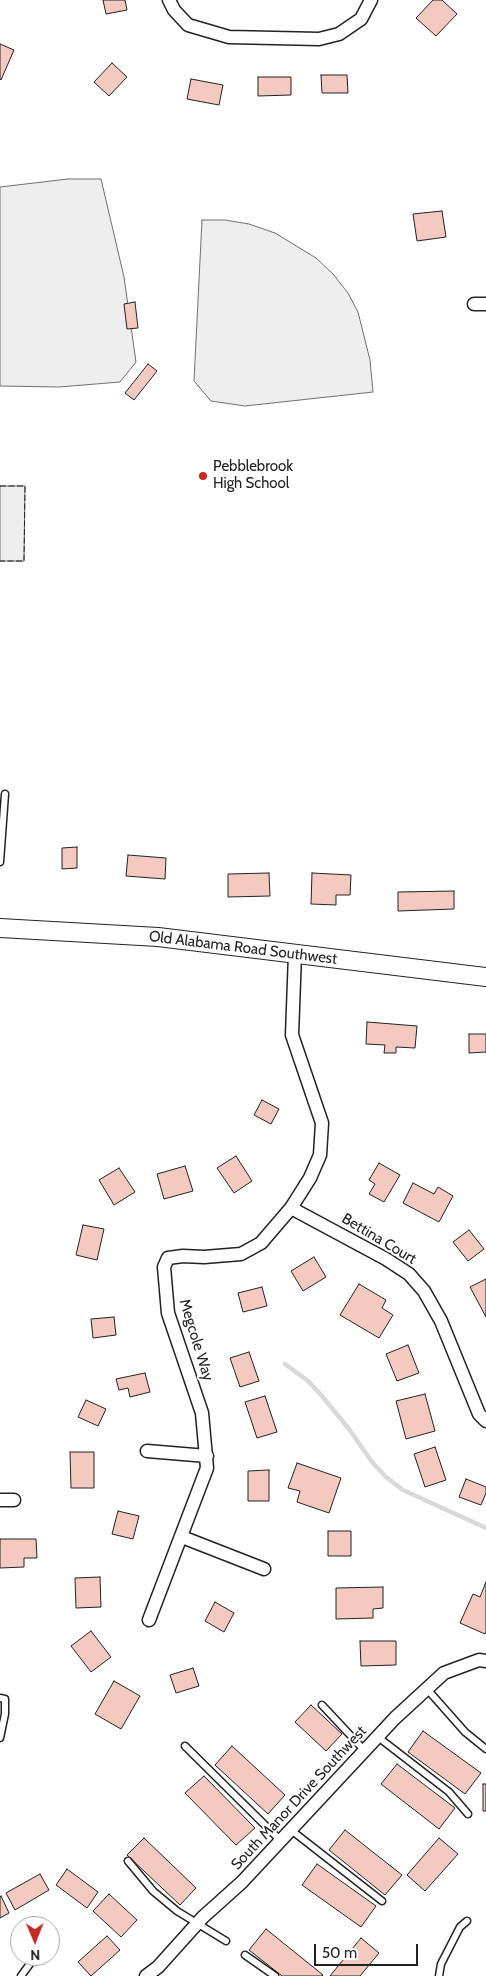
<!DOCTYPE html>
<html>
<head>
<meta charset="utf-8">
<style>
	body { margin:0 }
	#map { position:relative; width:486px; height:1976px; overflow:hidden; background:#fff; font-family:Cabin,sans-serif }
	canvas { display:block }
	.north { position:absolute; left:10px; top:1916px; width:50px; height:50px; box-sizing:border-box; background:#fff; border:1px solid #a7a7a7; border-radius:50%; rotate:179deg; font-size:14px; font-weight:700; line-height:20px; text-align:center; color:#222 }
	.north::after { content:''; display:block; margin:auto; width:18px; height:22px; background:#c62828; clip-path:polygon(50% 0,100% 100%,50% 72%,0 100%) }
	.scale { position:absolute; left:314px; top:1944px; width:104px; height:22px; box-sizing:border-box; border:2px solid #222; border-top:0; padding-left:6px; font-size:15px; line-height:18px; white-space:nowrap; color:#222; -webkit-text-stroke:4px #fff; paint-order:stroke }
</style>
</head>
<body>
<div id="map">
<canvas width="486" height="1976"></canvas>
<div class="north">N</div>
<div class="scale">50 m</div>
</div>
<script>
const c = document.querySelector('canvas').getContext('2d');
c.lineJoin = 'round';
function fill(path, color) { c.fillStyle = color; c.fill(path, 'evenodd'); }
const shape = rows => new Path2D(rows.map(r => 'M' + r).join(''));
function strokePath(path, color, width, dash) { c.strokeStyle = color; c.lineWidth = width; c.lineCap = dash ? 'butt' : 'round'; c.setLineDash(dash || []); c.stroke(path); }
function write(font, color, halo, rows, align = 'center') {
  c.font = font + ' Cabin,sans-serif'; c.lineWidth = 4; c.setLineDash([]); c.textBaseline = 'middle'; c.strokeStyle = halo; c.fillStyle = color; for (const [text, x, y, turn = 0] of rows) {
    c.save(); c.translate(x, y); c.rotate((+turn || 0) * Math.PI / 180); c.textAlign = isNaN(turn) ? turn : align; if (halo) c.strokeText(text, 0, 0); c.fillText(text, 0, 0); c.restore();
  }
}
const green = shape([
	[68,179,101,179,124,277,136,362,120,382,59,387,0,386,0,187,68,179],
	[202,220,225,220,249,224,275,233,316,258,333,274,348,293,358,312,370,360,373,392,245,406,211,401,194,381,202,220],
	[0,486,25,486,24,561,0,561,0,486]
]);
const stream = shape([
	[285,1364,308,1381,322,1396,349,1429,372,1462,386,1477,403,1490,486,1528]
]);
const building = shape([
	[103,0,125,0,127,10,106,14,103,0],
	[433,0,442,0,457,14,436,36,416,18,433,0],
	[0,44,14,50,1,80,0,79,0,44],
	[112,63,127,77,109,96,94,82,112,63],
	[321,75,347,75,348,93,322,93,321,75],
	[258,77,291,77,291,95,258,96,258,77],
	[191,79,223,85,219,105,187,99,191,79],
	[442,211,446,237,417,241,413,214,442,211],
	[135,302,138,328,127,329,124,304,135,302],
	[148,364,157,371,134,400,125,393,148,364],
	[77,847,77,868,62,869,62,848,77,847],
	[128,855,166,858,165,879,126,876,128,855],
	[269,873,270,896,228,897,228,874,269,873],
	[312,873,351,875,350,895,336,895,336,905,311,904,312,873],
	[454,891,454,909,398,911,398,892,454,891],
	[367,1022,417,1026,415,1048,396,1047,396,1053,384,1053,385,1045,366,1044,367,1022],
	[469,1034,486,1034,486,1052,469,1053,469,1034],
	[262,1100,279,1109,271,1124,254,1115,262,1100],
	[236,1156,252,1181,234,1193,217,1168,236,1156],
	[379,1163,400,1175,384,1202,369,1194,375,1184,369,1180,379,1163],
	[185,1166,193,1191,164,1199,157,1174,185,1166],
	[119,1168,135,1192,114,1205,99,1180,119,1168],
	[413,1183,434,1194,438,1187,453,1196,439,1222,403,1203,413,1183],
	[83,1225,104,1229,97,1260,76,1255,83,1225],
	[469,1230,484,1249,468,1261,453,1242,469,1230],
	[314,1257,326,1277,303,1291,291,1271,314,1257],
	[486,1279,486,1317,470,1287,486,1279],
	[359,1284,386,1300,382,1308,393,1315,379,1338,340,1315,359,1284],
	[262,1287,267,1306,243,1312,238,1293,262,1287],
	[114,1317,116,1335,93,1338,91,1319,114,1317],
	[408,1345,419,1373,397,1381,386,1354,408,1345],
	[249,1352,259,1381,240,1387,230,1358,249,1352],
	[145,1373,150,1392,130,1397,128,1388,119,1390,116,1379,145,1373],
	[425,1394,435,1431,406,1439,396,1401,425,1394],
	[265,1396,277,1432,257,1438,245,1402,265,1396],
	[86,1400,106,1409,98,1426,78,1417,86,1400],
	[435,1447,446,1480,425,1487,414,1454,435,1447],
	[70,1452,94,1452,94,1488,71,1488,70,1452],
	[297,1463,341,1478,329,1513,297,1502,300,1491,288,1488,297,1463],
	[269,1470,269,1501,248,1501,248,1471,269,1470],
	[466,1479,486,1487,486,1493,481,1505,459,1497,466,1479],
	[118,1511,139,1516,133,1539,112,1534,118,1511],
	[328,1531,351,1531,351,1556,328,1556,328,1531],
	[0,1539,36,1539,37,1558,24,1558,24,1567,0,1568,0,1539],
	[100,1577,101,1607,76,1608,75,1578,100,1577],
	[486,1582,486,1632,485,1634,460,1623,473,1594,480,1597,486,1582],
	[383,1587,383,1608,373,1609,373,1618,336,1619,336,1588,383,1587],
	[215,1602,234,1613,224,1632,205,1621,215,1602],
	[91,1631,111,1657,91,1672,71,1646,91,1631],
	[360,1641,396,1641,396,1665,361,1666,360,1641],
	[193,1668,199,1686,176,1693,170,1675,193,1668],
	[114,1681,140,1696,121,1729,95,1714,114,1681],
	[311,1705,342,1734,326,1751,295,1722,311,1705],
	[423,1731,481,1773,465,1794,408,1752,423,1731],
	[232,1746,285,1795,268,1814,215,1765,232,1746],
	[397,1764,455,1808,439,1829,381,1784,397,1764],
	[204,1776,255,1828,236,1845,185,1793,204,1776],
	[483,1784,486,1784,486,1811,483,1811,483,1784],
	[345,1830,402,1875,385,1895,329,1850,345,1830],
	[144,1838,196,1888,180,1905,127,1855,144,1838],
	[439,1838,458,1854,425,1891,407,1875,439,1838],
	[317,1864,376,1906,361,1927,302,1885,317,1864],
	[67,1869,98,1892,87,1908,56,1885,67,1869],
	[40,1874,49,1890,15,1910,6,1893,40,1874],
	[109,1894,137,1920,121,1937,93,1911,109,1894],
	[1,1896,9,1913,0,1918,0,1897,1,1896],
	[266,1929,323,1975,322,1976,282,1976,249,1950,266,1929],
	[107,1936,120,1950,91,1976,78,1962,107,1936],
	[361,1938,379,1953,360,1976,330,1976,361,1938]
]);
const lane = shape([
	[0,862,5,794],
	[427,1689,465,1732,486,1749],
	[0,1698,5,1699,5,1714,0,1738],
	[322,1705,365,1751],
	[378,1737,449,1792,468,1814],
	[185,1746,281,1841],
	[291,1830,382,1901],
	[128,1861,153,1891,177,1911,226,1941],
	[245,1955,275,1976],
	[21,1976,35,1957],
	[439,1976,441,1964,460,1927,467,1921]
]);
const street = shape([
	[169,0,174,10,188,25,229,37,319,39,339,34,361,19,371,0],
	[474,304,486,304],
	[291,1208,386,1259,409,1274,424,1291,441,1321,479,1414,486,1421],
	[147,1451,207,1456],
	[0,1500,14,1500],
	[182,1537,264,1569],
	[149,1620,207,1468,202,1413,168,1313,164,1267,168,1258,183,1256,204,1257,241,1254,261,1243,291,1208,310,1178,320,1155,322,1123,292,1035,295,954],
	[146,1976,158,1967,203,1917,242,1882,395,1718,444,1673,479,1660,486,1661]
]);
const secondary = shape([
	[0,928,158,937,486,977]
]);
const fence = shape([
	[0,486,25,486,24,561,0,561]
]);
const markers = [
	[203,476,5,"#c62828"]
];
const poiNames = [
	["Pebblebrook",213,467],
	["High School",213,484]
];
const streetNames = [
	["Old Alabama Road Southwest",243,948,7],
	["Bettina Court",379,1239,31],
	["Megcole Way",196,1340,73],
	["South Manor Drive Southwest",299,1798,-47]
];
fill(green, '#eee');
strokePath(green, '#6f6f6f', 1);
strokePath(stream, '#d9d9d9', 4.5);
fill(building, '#f3c9c0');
strokePath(building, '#222', 1);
strokePath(lane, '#222', 9);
strokePath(street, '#222', 15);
strokePath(secondary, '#222', 20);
strokePath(lane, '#fff', 6);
strokePath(street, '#fff', 12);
strokePath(secondary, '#fff', 18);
strokePath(fence, '#222', 1, [6, 2.5]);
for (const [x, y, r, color] of markers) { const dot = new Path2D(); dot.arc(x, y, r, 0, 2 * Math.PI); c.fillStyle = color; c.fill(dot); strokePath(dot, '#fff', 2); }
write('15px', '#222', '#fff', poiNames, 'left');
write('15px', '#222', '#fff', streetNames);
</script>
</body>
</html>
